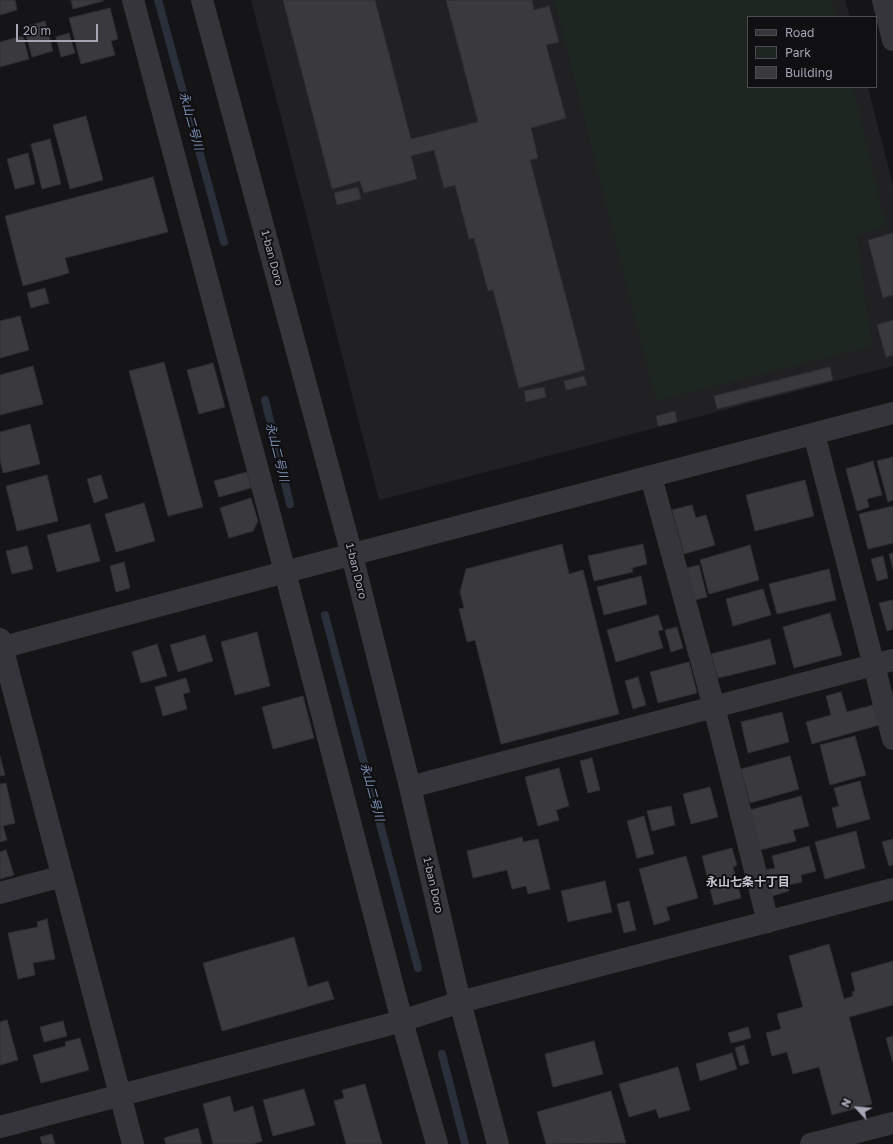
<!DOCTYPE html>
<html>
<head>
<meta charset="utf-8">
<style>
	body { margin:0 }
	#map { position:relative; width:893px; height:1144px; overflow:hidden; background:#151416; font-family:"Golos Text",sans-serif }
	canvas { display:block }
	.legend { position:absolute; left:747px; top:16px; width:130px; height:72px; box-sizing:border-box; background:#100f11; border:1px solid #4c4c53; margin:0; padding:5px 7px; list-style:none; font-size:12px; color:#a5a7b7 }
	.legend li { display:flex; align-items:center; gap:8px; height:20px }
	.legend b { width:20px; border:1px solid #4c4c53 }
	.north { position:absolute; left:837px; top:1088px; width:40px; height:40px; -webkit-text-stroke:3px #100f11; paint-order:stroke; rotate:296deg; font-size:11px; font-weight:700; line-height:16px; text-align:center; color:#a5a7b7 }
	.north::after { content:''; display:block; margin:auto; width:14px; height:18px; background:#a5a7b7; clip-path:polygon(50% 0,100% 100%,50% 72%,0 100%) }
	.scale { position:absolute; left:16px; top:24px; width:82px; height:18px; box-sizing:border-box; border:2px solid #a5a7b7; border-top:0; padding-left:5px; font-size:12px; line-height:14px; white-space:nowrap; color:#a5a7b7; -webkit-text-stroke:3px #100f11; paint-order:stroke }
</style>
</head>
<body>
<div id="map">
<canvas width="893" height="1144"></canvas>
<ul class="legend">
<li><b style="height:5px;background:#35353b"></b>Road</li>
<li><b style="height:11px;background:#1e2621"></b>Park</li>
<li><b style="height:11px;background:#3a393e"></b>Building</li>
</ul>
<div class="north">N</div>
<div class="scale">20 m</div>
</div>
<script>
const c = document.querySelector('canvas').getContext('2d');
c.lineJoin = 'round';
function fill(path, color) { c.fillStyle = color; c.fill(path, 'evenodd'); }
const shape = rows => new Path2D(rows.map(r => 'M' + r).join(''));
function strokePath(path, color, width, dash) { c.strokeStyle = color; c.lineWidth = width; c.lineCap = dash ? 'butt' : 'round'; c.setLineDash(dash || []); c.stroke(path); }
function write(font, color, halo, rows, align = 'center') {
  c.font = font + ' "Golos Text","Noto Sans JP",sans-serif'; c.lineWidth = 4; c.setLineDash([]); c.textBaseline = 'middle'; c.strokeStyle = halo; c.fillStyle = color; for (const [text, x, y, turn = 0] of rows) {
    c.save(); c.translate(x, y); c.rotate((+turn || 0) * Math.PI / 180); c.textAlign = isNaN(turn) ? turn : align; if (halo) c.strokeText(text, 0, 0); c.fillText(text, 0, 0); c.restore();
  }
}
const built = shape([
	[251,0,845,0,850,17,748,17,748,87,868,87,893,186,893,366,379,500]
]);
const green = shape([
	[554,0,832,0,837,17,748,17,748,87,853,87,886,225,857,236,872,346,656,401]
]);
const stream = shape([
	[158,0,224,242],
	[265,400,290,504],
	[325,615,418,968],
	[442,1054,465,1144]
]);
const building = shape([
	[0,0,15,0,17,10,0,15,0,0],
	[71,0,103,0,103,1,73,9,71,0],
	[283,0,375,0,411,139,478,122,446,0,532,0,534,10,549,6,559,42,546,45,566,118,531,128,538,158,530,160,585,370,519,388,493,290,488,291,474,238,469,239,455,185,444,188,434,150,411,156,417,179,364,193,360,181,332,189,283,0],
	[110,8,118,39,111,41,115,55,81,64,69,18,110,8],
	[45,21,53,51,32,57,24,27,45,21],
	[69,33,75,53,61,57,56,37,69,33],
	[23,36,29,59,0,67,0,42,23,36],
	[86,116,103,180,70,189,53,125,86,116],
	[50,139,61,184,42,189,31,144,50,139],
	[28,153,35,184,15,189,7,159,28,153],
	[153,177,168,232,65,258,69,273,23,286,5,216,153,177],
	[358,187,361,199,337,205,334,193,358,187],
	[893,233,893,295,883,298,868,240,893,233],
	[45,288,49,303,31,308,27,293,45,288],
	[20,316,29,350,0,358,0,321,20,316],
	[893,320,893,355,886,357,877,325,893,320],
	[164,362,203,507,168,516,129,371,164,362],
	[213,363,225,407,199,414,187,370,213,363],
	[33,366,43,404,0,415,0,375,33,366],
	[830,367,833,380,717,409,714,396,830,367],
	[584,376,587,385,566,390,564,381,584,376],
	[544,387,546,397,526,402,524,391,544,387],
	[675,411,677,422,658,426,656,416,675,411],
	[30,424,40,464,3,473,0,460,0,432,30,424],
	[893,457,893,500,888,502,877,461,893,457],
	[873,461,882,495,867,499,869,507,857,511,846,469,873,461],
	[247,472,251,488,219,497,214,481,247,472],
	[47,475,58,521,17,531,6,486,47,475],
	[101,475,108,498,94,503,87,479,101,475],
	[805,480,814,516,755,531,746,495,805,480],
	[251,498,258,521,253,531,229,538,220,508,251,498],
	[144,503,155,541,116,552,105,514,144,503],
	[692,505,696,518,706,515,715,545,684,554,672,510,692,505],
	[893,506,893,543,868,549,859,514,893,506],
	[90,524,100,561,57,572,47,535,90,524],
	[562,544,569,574,583,570,619,714,501,744,475,640,467,642,459,609,464,608,460,592,466,569,562,544],
	[643,544,647,564,632,568,633,572,594,581,588,556,643,544],
	[750,545,759,580,709,594,700,560,750,545],
	[27,546,33,569,12,574,6,551,27,546],
	[893,553,893,569,889,554,893,553],
	[883,556,888,578,877,581,871,559,883,556],
	[124,562,130,588,116,592,110,566,124,562],
	[699,565,707,597,695,600,687,568,699,565],
	[829,569,836,600,777,614,769,584,829,569],
	[641,576,647,604,604,615,597,587,641,576],
	[763,589,771,615,733,626,726,599,763,589],
	[893,600,893,629,887,631,879,603,893,600],
	[830,613,842,655,794,668,783,627,830,613],
	[658,615,663,630,658,631,663,648,616,662,607,630,658,615],
	[677,627,683,648,671,652,665,630,677,627],
	[257,632,270,686,235,695,221,642,257,632],
	[205,635,213,661,178,672,170,645,205,635],
	[770,639,776,664,718,678,711,654,770,639],
	[157,644,167,676,141,683,132,652,157,644],
	[689,662,697,693,658,703,650,672,689,662],
	[638,677,646,705,633,709,625,681,638,677],
	[186,678,190,692,183,694,187,709,163,716,155,687,186,678],
	[841,692,847,712,873,705,879,725,812,744,806,722,831,715,826,696,841,692],
	[303,696,314,738,273,749,262,707,303,696],
	[782,712,789,742,748,753,741,722,782,712],
	[855,736,866,775,830,785,820,745,855,736],
	[0,756,5,775,0,776,0,756],
	[790,756,799,789,750,803,741,769,790,756],
	[592,758,600,790,588,793,580,761,592,758],
	[559,768,569,806,556,810,559,820,538,826,525,777,559,768],
	[860,781,870,819,837,828,832,808,839,806,834,788,860,781],
	[6,783,15,823,3,826,7,840,0,842,0,784,6,783],
	[710,787,718,817,691,824,683,794,710,787],
	[801,796,809,826,793,830,796,841,760,850,750,810,801,796],
	[671,806,675,825,652,831,647,811,671,806],
	[644,816,654,854,637,858,627,821,644,816],
	[856,831,865,868,825,879,815,842,856,831],
	[522,837,523,842,538,839,550,889,528,894,526,886,512,889,507,870,473,878,467,851,522,837],
	[893,839,893,865,889,866,882,842,893,839],
	[809,846,816,871,801,875,802,882,788,885,789,891,772,896,766,870,775,868,772,856,809,846],
	[732,848,737,865,733,867,741,898,714,905,702,856,732,848],
	[6,850,14,875,0,879,0,852,6,850],
	[686,856,698,898,666,907,670,920,654,925,639,869,686,856],
	[605,881,612,912,568,922,561,891,605,881],
	[629,901,636,930,624,933,617,904,629,901],
	[47,919,55,959,33,963,35,975,18,979,8,933,38,927,37,922,47,919],
	[294,937,308,987,328,981,334,999,222,1031,203,963,294,937],
	[829,944,844,999,853,996,852,992,855,991,851,973,893,961,893,1005,849,1017,872,1104,832,1115,819,1067,793,1074,787,1052,772,1056,766,1033,781,1029,777,1014,803,1007,789,956,829,944],
	[7,1020,18,1060,0,1065,0,1022,7,1020],
	[63,1021,67,1036,44,1042,40,1027,63,1021],
	[748,1027,751,1038,731,1043,728,1033,748,1027],
	[893,1036,893,1063,886,1038,893,1036],
	[80,1038,89,1070,41,1083,33,1055,66,1046,65,1042,80,1038],
	[594,1041,603,1074,553,1087,545,1054,594,1041],
	[744,1045,749,1063,740,1066,735,1048,744,1045],
	[732,1053,737,1069,700,1081,696,1064,732,1053],
	[678,1067,690,1110,659,1118,656,1109,629,1117,619,1084,678,1067],
	[365,1084,382,1144,346,1144,334,1101,344,1098,342,1090,365,1084],
	[304,1089,315,1125,273,1136,263,1100,304,1089],
	[611,1091,626,1143,546,1144,537,1112,611,1091],
	[230,1096,234,1112,253,1106,262,1141,253,1144,213,1144,203,1104,230,1096],
	[198,1128,202,1144,166,1144,164,1138,198,1128],
	[52,1134,55,1144,42,1144,40,1137,52,1134]
]);
const minor = shape([
	[133,0,285,572,402,1021,437,1144],
	[202,0,352,555,410,787,460,1002,498,1144],
	[883,0,893,40],
	[814,434,893,739],
	[651,477,714,707,768,922],
	[0,639,133,1144],
	[0,648,285,572,893,413],
	[410,787,893,660],
	[0,893,63,876],
	[0,1127,402,1021,460,1002,893,889],
	[811,1144,893,1123]
]);
const streetNames = [
	["1-ban Doro",272,258,75],
	["1-ban Doro",356,571,76],
	["1-ban Doro",433,885,77]
];
const waterNames = [
	["永山二号川",191,121,75],
	["永山二号川",277,452,76],
	["永山二号川",372,792,75]
];
const neighbourhoodNames = [
	["永山七条十丁目",748,882]
];
fill(built, '#212023');
fill(green, '#1e2621');
strokePath(stream, '#292f3b', 8);
fill(building, '#3a393e');
strokePath(building, '#2f2e32', 1);
strokePath(minor, '#35353b', 22);
write('11px', '#a5a7b7', '#100f11', streetNames);
write('italic 12px', '#798db5', '#100f11', waterNames);
write('bold 12px', '#c6c7d3', '#100f11', neighbourhoodNames);
</script>
</body>
</html>
